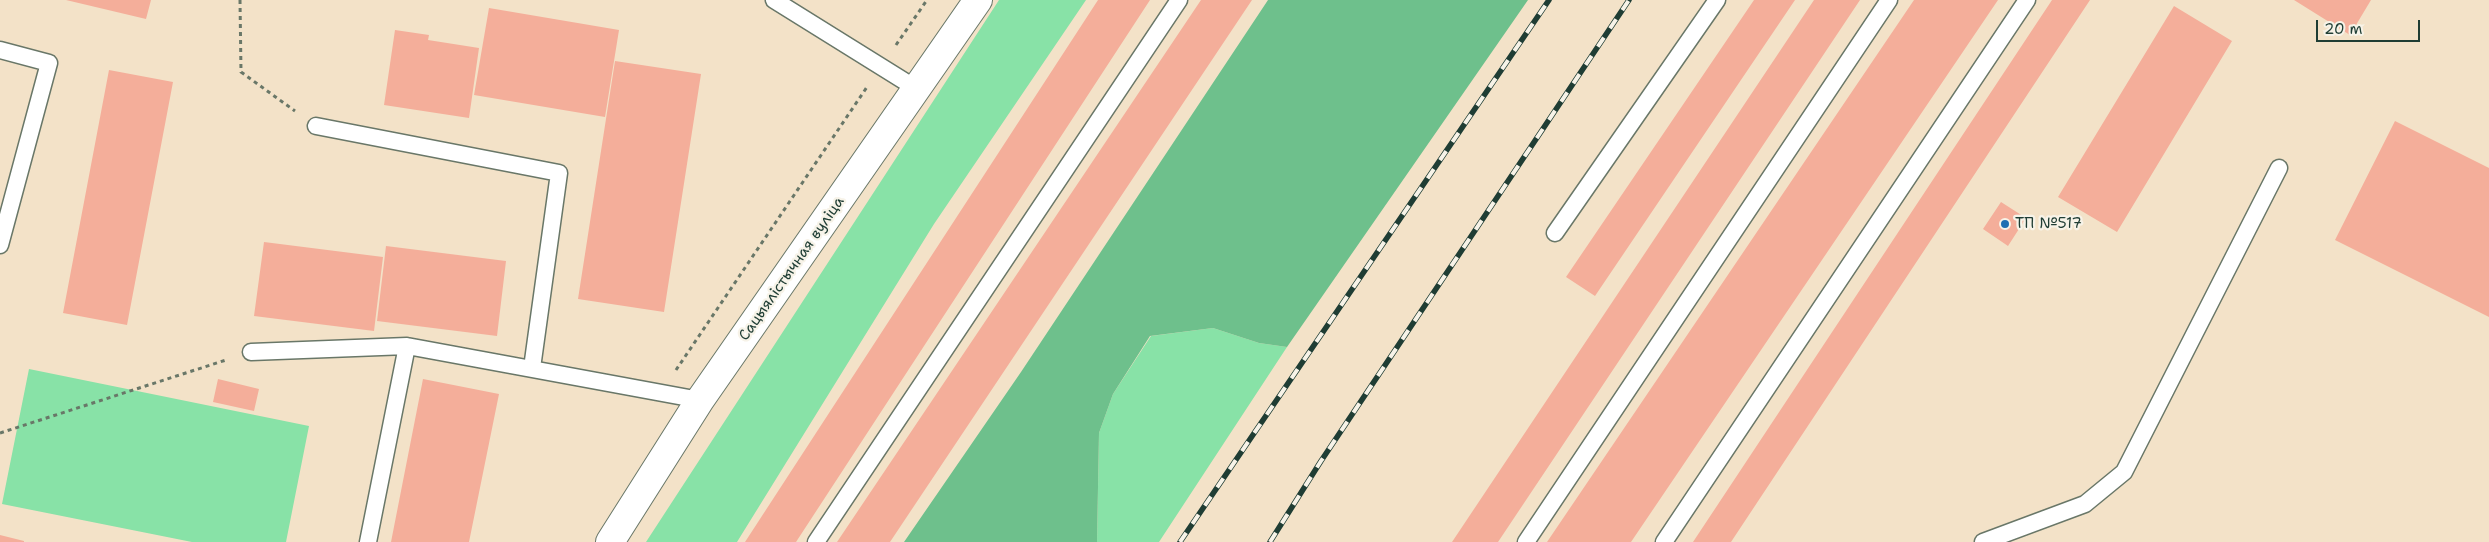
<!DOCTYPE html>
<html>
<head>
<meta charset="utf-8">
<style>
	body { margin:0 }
	#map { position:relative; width:2489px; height:542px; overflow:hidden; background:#f3e2c8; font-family:"Shantell Sans",sans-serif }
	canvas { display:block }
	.scale { position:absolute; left:2316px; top:20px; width:104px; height:22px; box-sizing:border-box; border:2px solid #1f3d34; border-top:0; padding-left:6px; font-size:15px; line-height:18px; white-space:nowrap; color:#1f3d34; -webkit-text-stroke:4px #f7f3e8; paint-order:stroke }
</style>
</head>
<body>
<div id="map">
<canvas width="2489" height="542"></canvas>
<div class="scale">20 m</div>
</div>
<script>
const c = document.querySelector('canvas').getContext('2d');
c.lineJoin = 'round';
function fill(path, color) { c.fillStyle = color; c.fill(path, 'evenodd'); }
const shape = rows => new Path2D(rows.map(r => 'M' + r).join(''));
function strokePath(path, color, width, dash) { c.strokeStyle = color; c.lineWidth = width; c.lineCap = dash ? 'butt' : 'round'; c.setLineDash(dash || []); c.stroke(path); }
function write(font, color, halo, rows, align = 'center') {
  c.font = font + ' "Shantell Sans",sans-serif'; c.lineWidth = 4.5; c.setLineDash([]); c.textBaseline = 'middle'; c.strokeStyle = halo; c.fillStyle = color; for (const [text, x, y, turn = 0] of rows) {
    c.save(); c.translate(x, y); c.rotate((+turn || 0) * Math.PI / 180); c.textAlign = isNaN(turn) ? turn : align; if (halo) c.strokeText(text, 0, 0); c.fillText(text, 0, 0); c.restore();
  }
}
const green = shape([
	[999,0,1086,0,934,224,737,542,646,542],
	[1213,328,1259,343,1287,347,1159,542,1097,542,1099,433,1113,394,1151,336],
	[29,369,309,426,286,542,192,542,2,504]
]);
const forest = shape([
	[1268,0,1528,0,1287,347,1259,343,1213,328,1150,336,1113,394,1099,433,1097,542,904,542,1021,372]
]);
const building = shape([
	[66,0,151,0,146,19],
	[1098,0,1150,0,796,542,745,542],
	[1201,0,1252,0,890,542,837,542],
	[1754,0,1795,0,1595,296,1566,277],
	[1814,0,1860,0,1498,542,1452,542],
	[1914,0,1998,0,1631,542,1547,542],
	[2052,0,2090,0,1731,542,1693,542],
	[2294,0,2371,0,2350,35],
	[2174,6,2232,41,2117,232,2058,197],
	[489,8,619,30,605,117,474,95],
	[395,30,429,35,428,40,479,48,469,118,384,105],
	[615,61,701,74,664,312,578,299],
	[109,70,173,82,127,325,63,313],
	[2395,121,2489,168,2489,317,2335,240],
	[2001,202,2026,218,2008,246,1983,229],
	[264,242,383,257,374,331,254,316],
	[386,246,506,261,497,336,377,321],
	[218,379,259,389,254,411,213,402],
	[423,379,499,394,469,542,391,542],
	[0,535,24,541,24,542,0,542]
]);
const path = shape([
	[240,0,241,72,295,111],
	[896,45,927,0],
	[676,370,867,87],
	[0,433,226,360]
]);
const service = shape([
	[774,0,917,89],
	[0,50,49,63,0,245],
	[316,126,559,173,532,368],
	[1555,233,1717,0],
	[251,352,407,346,700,400],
	[368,542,407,346],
	[816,542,1179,0],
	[1526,542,1889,0],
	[1664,542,2027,0],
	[1983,542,2085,504,2124,472,2279,168]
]);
const tertiary = shape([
	[610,542,700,400,978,0]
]);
const rail = shape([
	[1180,542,1549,0],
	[1270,542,1321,461,1629,0]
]);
const markers = [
	[2005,224,5,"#1f6fb2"]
];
const poiNames = [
	["ТП №517",2015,224]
];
const streetNames = [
	["Сацыялістычная вуліца",792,269,-55]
];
fill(green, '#88e2a7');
fill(forest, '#6ec08c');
fill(building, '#f4ae9a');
strokePath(service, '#697768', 19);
strokePath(tertiary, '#697768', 30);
strokePath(path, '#697768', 3, [4, 4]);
strokePath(service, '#fff', 16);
strokePath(tertiary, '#fff', 28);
strokePath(rail, '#1f3d34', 5.5);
strokePath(rail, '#f7f3e8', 4, [11]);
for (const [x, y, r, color] of markers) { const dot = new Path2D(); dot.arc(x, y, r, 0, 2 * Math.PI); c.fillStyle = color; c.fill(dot); strokePath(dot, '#f7f3e8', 2); }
write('15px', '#1f3d34', '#f7f3e8', poiNames, 'left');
write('15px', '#1f3d34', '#f7f3e8', streetNames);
</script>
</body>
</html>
